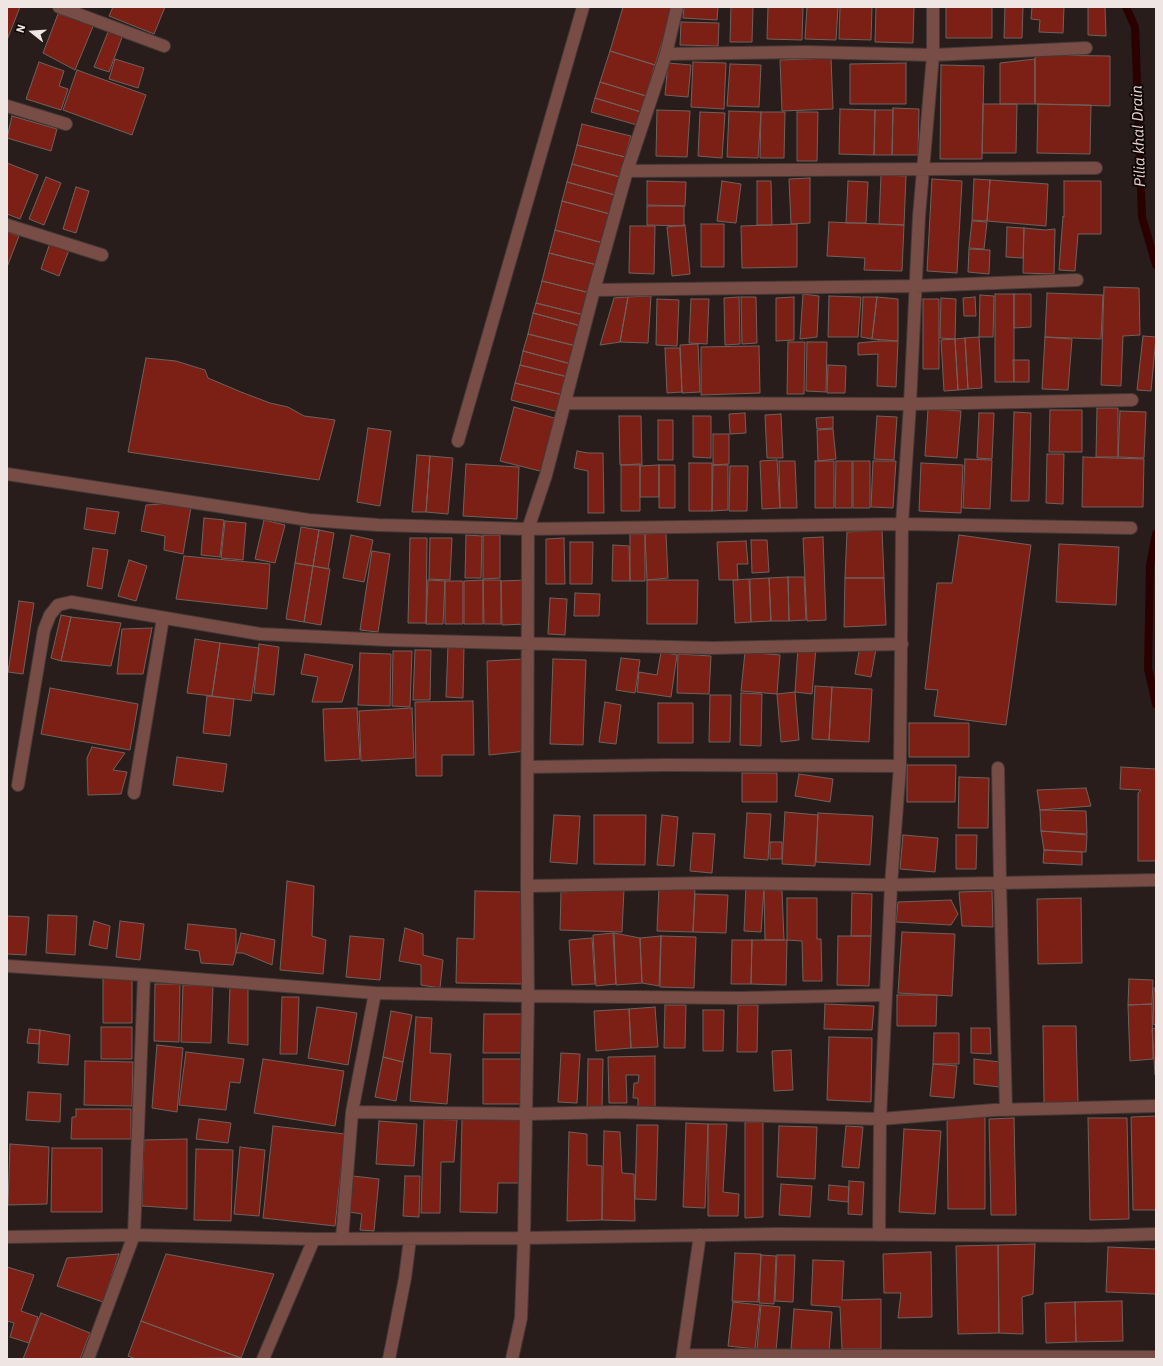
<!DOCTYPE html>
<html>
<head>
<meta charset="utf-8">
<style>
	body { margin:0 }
	#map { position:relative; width:1163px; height:1366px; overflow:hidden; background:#291d1b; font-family:"IBM Plex Sans",sans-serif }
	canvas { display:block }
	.frame { position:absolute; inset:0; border:8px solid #efe6e4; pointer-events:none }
	.north { position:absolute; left:12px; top:12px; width:40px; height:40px; -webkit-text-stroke:3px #0e0908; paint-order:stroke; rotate:287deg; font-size:11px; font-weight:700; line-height:16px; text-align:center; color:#efe6e4 }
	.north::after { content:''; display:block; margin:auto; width:14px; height:18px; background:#efe6e4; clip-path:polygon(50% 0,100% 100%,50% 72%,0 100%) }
</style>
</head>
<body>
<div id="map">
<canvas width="1163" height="1366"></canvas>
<div class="frame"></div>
<div class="north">N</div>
</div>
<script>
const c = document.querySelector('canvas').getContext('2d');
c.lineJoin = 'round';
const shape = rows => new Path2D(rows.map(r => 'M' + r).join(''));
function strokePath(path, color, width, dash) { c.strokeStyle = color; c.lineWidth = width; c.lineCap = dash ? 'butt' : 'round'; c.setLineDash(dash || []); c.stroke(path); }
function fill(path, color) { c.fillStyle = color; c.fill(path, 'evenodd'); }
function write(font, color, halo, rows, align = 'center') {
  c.font = font + ' "IBM Plex Sans",sans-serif'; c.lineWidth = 4; c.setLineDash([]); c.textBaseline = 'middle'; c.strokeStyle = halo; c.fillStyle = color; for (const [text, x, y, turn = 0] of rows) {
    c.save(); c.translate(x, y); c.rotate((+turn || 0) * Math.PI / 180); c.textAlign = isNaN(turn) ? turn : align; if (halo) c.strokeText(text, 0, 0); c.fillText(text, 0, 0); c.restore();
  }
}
const stream = shape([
	[1126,7,1135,27,1142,217,1156,265],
	[1156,534,1150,565,1148,669,1156,704]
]);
const building = shape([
	[7,7,20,7,7,40,7,7],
	[113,7,165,7,154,34,109,16,113,7],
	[623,7,673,7,655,65,610,51,623,7],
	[684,7,718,7,717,20,683,18,684,7],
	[731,7,753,7,752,42,730,42,731,7],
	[768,7,803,7,802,40,767,39,768,7],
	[807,7,838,7,836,40,805,39,807,7],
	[840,7,872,7,871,40,839,39,840,7],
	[876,7,914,7,913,43,875,42,876,7],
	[946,7,992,7,992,38,946,38,946,7],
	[1005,7,1023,7,1022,38,1004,38,1005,7],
	[1032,7,1064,7,1063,33,1039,32,1040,20,1031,19,1032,7],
	[1088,7,1105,7,1106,36,1088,35,1088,7],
	[58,14,94,24,75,70,43,53,58,14],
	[681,22,719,23,718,46,680,45,681,22],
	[110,27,124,32,109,72,94,67,110,27],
	[610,51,655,65,646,96,600,82,610,51],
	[1036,55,1110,56,1110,106,1035,104,1035,59,1036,55],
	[831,58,833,109,782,111,780,60,831,58],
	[115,59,144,68,138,88,109,79,115,59],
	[1035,59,1035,104,1000,104,1000,63,1035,59],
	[39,62,64,71,59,86,68,89,61,110,26,99,39,62],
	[693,62,726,63,724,109,691,107,693,62],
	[668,63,691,65,688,97,665,95,668,63],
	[906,63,906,104,850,104,850,64,906,63],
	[730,64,761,65,759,107,727,106,730,64],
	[941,65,984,66,982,159,940,159,941,65],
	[77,70,146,95,132,135,63,110,77,70],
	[600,82,646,96,641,112,595,98,600,82],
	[595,98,641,112,637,125,591,112,595,98],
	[983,104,1017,104,1016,153,982,153,983,104],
	[1038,104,1091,105,1090,154,1037,153,1038,104],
	[893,108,919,109,918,155,892,155,893,108],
	[840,109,875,110,874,155,839,154,840,109],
	[657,110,690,111,687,157,656,156,657,110],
	[875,110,893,110,892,155,874,155,875,110],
	[729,111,761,112,758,158,727,157,729,111],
	[700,112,725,113,722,158,698,156,700,112],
	[761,112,785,112,784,158,760,158,761,112],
	[797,112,818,112,817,161,797,161,797,112],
	[12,116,57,129,51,151,7,138,12,116],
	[582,124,631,136,625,157,577,145,582,124],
	[577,145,625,157,620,177,572,164,577,145],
	[7,163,38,175,20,219,7,214,7,163],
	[572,164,620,177,615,195,567,182,572,164],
	[881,175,906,176,904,225,879,224,881,175],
	[46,177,61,183,44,225,29,219,46,177],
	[810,178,810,223,791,224,789,179,810,178],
	[932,179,962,181,957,273,927,271,932,179],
	[974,179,990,180,987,221,972,220,974,179],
	[990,180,1048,184,1046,226,987,221,990,180],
	[647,181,686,182,685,206,647,205,647,181],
	[722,181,741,184,736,223,717,221,722,181],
	[757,181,771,181,772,225,757,225,757,181],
	[848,181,868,182,866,223,846,223,848,181],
	[1064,181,1101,181,1101,234,1078,234,1075,271,1059,270,1063,216,1064,217,1064,181],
	[567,182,615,195,610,214,562,201,567,182],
	[76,187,89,191,76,233,63,229,76,187],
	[562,201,610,214,603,243,555,230,562,201],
	[647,206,684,206,684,226,647,225,647,206],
	[972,221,987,222,984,249,969,248,972,221],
	[829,222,904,225,902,271,864,270,865,258,827,256,829,222],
	[701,224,724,224,724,267,701,267,701,224],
	[797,224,797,267,742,268,741,226,797,224],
	[685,225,690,274,672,276,667,227,685,225],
	[630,226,655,226,654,274,629,273,630,226],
	[1007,227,1024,228,1023,258,1006,257,1007,227],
	[1024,228,1045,230,1055,229,1054,274,1023,273,1024,228],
	[555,230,603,243,597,265,549,253,555,230],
	[7,232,19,236,7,267,7,232],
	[50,243,69,250,59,276,41,269,50,243],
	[969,249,990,250,989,274,968,272,969,249],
	[549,253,597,265,590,293,542,281,549,253],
	[542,281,590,293,584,315,536,303,542,281],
	[1104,287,1139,288,1140,335,1123,336,1121,386,1101,385,1104,287],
	[1047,293,1103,295,1101,339,1045,337,1047,293],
	[803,294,819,296,817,337,800,339,803,294],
	[995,294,1014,294,1014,382,995,382,995,294],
	[1014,294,1031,294,1031,327,1014,328,1014,294],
	[980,295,994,296,993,337,979,337,980,295],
	[651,296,648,343,620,342,628,297,651,296],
	[829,296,861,297,858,337,828,337,829,296],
	[628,297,620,342,600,345,614,298,628,297],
	[739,297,740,344,725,345,724,298,739,297],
	[741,297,756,297,757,343,742,344,741,297],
	[794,297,794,340,776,341,776,298,794,297],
	[863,297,877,297,872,339,861,337,863,297],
	[877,297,898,299,898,341,872,339,877,297],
	[975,297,976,316,964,316,963,298,975,297],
	[941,298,956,299,955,339,940,338,941,298],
	[657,299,679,300,677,346,656,345,657,299],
	[691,299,709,299,707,344,689,343,691,299],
	[923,299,939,299,939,369,923,369,923,299],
	[536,303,584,315,581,326,533,313,536,303],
	[533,313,581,326,576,346,528,334,533,313],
	[528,334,576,346,571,364,523,351,528,334],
	[1143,336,1156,337,1151,391,1137,390,1143,336],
	[979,337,982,388,968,389,965,338,979,337],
	[1045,337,1072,339,1068,390,1042,389,1045,337],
	[965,338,968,389,958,390,955,339,965,338],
	[955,339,958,390,944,391,941,340,955,339],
	[879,341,898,341,896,387,877,386,878,354,858,355,858,343,879,341],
	[788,342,805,342,804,394,787,394,788,342],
	[807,342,827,342,826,392,806,391,807,342],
	[698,344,700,392,682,393,680,345,698,344],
	[759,346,760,393,701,395,701,347,759,346],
	[665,348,680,348,682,392,667,393,665,348],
	[523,351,571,364,568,377,520,365,523,351],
	[146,358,176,361,205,370,208,378,241,392,270,403,288,407,304,416,335,420,319,480,128,452,146,358],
	[1013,360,1029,360,1029,382,1014,382,1013,360],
	[520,365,568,377,563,395,515,383,520,365],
	[828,365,846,366,845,393,827,393,828,365],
	[515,383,563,395,559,412,511,400,515,383],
	[514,407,558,419,544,472,500,461,514,407],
	[1097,408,1118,408,1118,457,1096,457,1097,408],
	[928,409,961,411,957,458,925,456,928,409],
	[1050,410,1082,410,1082,452,1049,452,1050,410],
	[1120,411,1146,412,1144,458,1118,457,1120,411],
	[1014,412,1031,413,1029,501,1011,501,1014,412],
	[745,413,746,433,730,434,729,414,745,413],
	[979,413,994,413,992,459,977,458,979,413],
	[781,414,783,458,767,458,765,415,781,414],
	[619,416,641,416,642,465,620,465,619,416],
	[693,416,711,416,711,458,693,457,693,416],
	[877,416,897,417,894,460,874,459,877,416],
	[833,417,833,428,817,429,816,418,833,417],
	[658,420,673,420,673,460,658,460,658,420],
	[368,428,391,431,380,506,357,502,368,428],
	[833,429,836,459,818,461,817,430,833,429],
	[713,434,729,434,729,464,713,465,713,434],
	[577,451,588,453,603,453,604,513,588,513,588,471,574,468,577,451],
	[1047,454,1064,454,1063,504,1046,503,1047,454],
	[417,455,430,456,426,512,412,512,417,455],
	[430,456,453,458,448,514,426,512,430,456],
	[1083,457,1144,459,1143,507,1082,507,1083,457],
	[965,459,992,460,990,509,963,508,965,459],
	[777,460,780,508,762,509,760,461,777,460],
	[779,461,795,461,797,508,780,508,779,461],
	[815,461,834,461,834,508,815,508,815,461],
	[836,461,852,461,852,508,835,508,836,461],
	[853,461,870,461,870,508,853,508,853,461],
	[873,461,896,461,893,508,871,507,873,461],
	[689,463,712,463,712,511,689,511,689,463],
	[921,463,963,465,961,513,919,511,921,463],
	[466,464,519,467,517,519,463,516,466,464],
	[640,464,640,511,621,511,621,465,640,464],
	[659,465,659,497,640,497,640,466,659,465],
	[659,465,675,465,675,508,659,508,659,465],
	[713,465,728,465,728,510,712,511,713,465],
	[730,466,748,466,747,511,729,511,730,466],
	[162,504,191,507,183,554,164,550,165,536,141,531,146,505,162,504],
	[87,508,119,512,115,534,84,529,87,508],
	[204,518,224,520,220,557,201,555,204,518],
	[264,520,285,525,275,563,255,559,264,520],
	[225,521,246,523,243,560,221,558,225,521],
	[301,527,319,530,313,566,295,563,301,527],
	[319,530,334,533,328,569,313,566,319,530],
	[882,530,884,578,845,578,847,532,882,530],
	[666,533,668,578,647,580,645,534,666,533],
	[630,534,645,534,645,581,630,581,630,534],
	[351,535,373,540,364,582,343,578,351,535],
	[466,535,482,536,481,578,465,578,466,535],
	[483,535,500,535,500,578,483,579,483,535],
	[959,535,1031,545,1006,725,934,716,938,690,925,689,937,583,952,583,959,535],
	[823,537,826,620,807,621,803,538,823,537],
	[410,538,427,538,426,623,408,623,410,538],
	[430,538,452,538,450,580,429,579,430,538],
	[564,538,565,584,546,584,546,539,564,538],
	[751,540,767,540,769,572,752,573,751,540],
	[746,541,748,564,737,564,738,580,719,580,717,542,746,541],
	[570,542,593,542,592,584,570,584,570,542],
	[1059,544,1119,547,1116,605,1056,602,1059,544],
	[613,545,629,546,630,581,612,581,613,545],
	[93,548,108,550,102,589,87,586,93,548],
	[372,551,390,554,378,632,360,630,372,551],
	[184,556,270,564,267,609,176,599,184,556],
	[129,560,147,566,136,601,118,596,129,560],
	[295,563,313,566,304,622,286,619,295,563],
	[313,566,330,569,321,625,304,622,313,566],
	[788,577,804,577,806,620,789,621,788,577],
	[788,577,789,621,771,621,769,578,788,577],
	[769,578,771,621,751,622,750,579,769,578],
	[845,578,884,578,886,625,844,627,845,578],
	[749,579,751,622,735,623,733,580,749,579],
	[428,580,445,581,443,624,426,624,428,580],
	[483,580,501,580,501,624,484,624,483,580],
	[483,580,483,624,464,624,464,581,483,580],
	[527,580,527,624,502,625,501,581,527,580],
	[647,580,698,580,697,624,647,624,647,580],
	[445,581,463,581,463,624,445,624,445,581],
	[575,593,600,594,599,616,574,616,575,593],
	[550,598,567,599,565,635,548,634,550,598],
	[19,601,34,603,23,674,8,672,19,601],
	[61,615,71,617,61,661,51,658,61,615],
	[71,617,121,623,111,666,61,661,71,617],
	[152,628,143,674,117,674,122,629,152,628],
	[195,639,220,643,212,696,187,693,195,639],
	[220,643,259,648,251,701,212,696,220,643],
	[259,644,279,647,274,695,254,693,259,644],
	[448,645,464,646,463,698,446,697,448,645],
	[860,646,876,649,871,677,855,674,860,646],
	[798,647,816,648,812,694,795,692,798,647],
	[415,650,431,650,430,700,413,700,415,650],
	[393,651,412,651,410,707,392,706,393,651],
	[661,652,677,655,671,697,637,692,639,672,657,675,661,652],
	[745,652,780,655,777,694,741,691,745,652],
	[360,653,391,654,390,706,358,705,360,653],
	[305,654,353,665,342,702,312,702,318,677,301,674,305,654],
	[678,654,711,656,709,694,677,693,678,654],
	[621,658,640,660,635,693,616,690,621,658],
	[524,659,526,751,489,755,487,661,524,659],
	[553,659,586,660,583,745,550,744,553,659],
	[815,686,832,687,829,740,812,739,815,686],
	[832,687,872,689,869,742,829,740,832,687],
	[50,688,138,704,130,750,41,734,50,688],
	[795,692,799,740,781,742,777,694,795,692],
	[741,693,762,694,761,746,740,745,741,693],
	[710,695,731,695,730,742,709,742,710,695],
	[207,696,234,699,230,736,203,733,207,696],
	[473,701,474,755,442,755,442,776,416,776,415,702,473,701],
	[605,702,621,705,616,744,599,742,605,702],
	[658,703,693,703,693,743,658,743,658,703],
	[357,708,360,759,325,761,323,709,357,708],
	[412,708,414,758,361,761,359,711,412,708],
	[909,723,969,723,969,757,909,757,909,723],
	[92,747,125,753,113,770,127,772,121,794,88,795,87,758,92,747],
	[177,757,227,764,223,792,173,785,177,757],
	[907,765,956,765,955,802,907,802,907,765],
	[1121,767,1156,769,1156,861,1138,861,1138,793,1141,790,1120,789,1121,767],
	[742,773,777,773,777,802,742,802,742,773],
	[799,774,833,779,830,802,795,796,799,774],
	[959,777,989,778,988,828,958,828,959,777],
	[1086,788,1091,806,1040,810,1037,790,1086,788],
	[1040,810,1086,811,1087,834,1041,831,1040,810],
	[785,812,818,815,815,866,782,864,785,812],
	[747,813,771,814,768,860,744,858,747,813],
	[818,813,873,816,870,865,816,862,818,813],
	[554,815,580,816,577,864,550,862,554,815],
	[594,815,646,815,645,865,594,864,594,815],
	[662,815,678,817,674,866,657,865,662,815],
	[1041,831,1087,835,1086,852,1044,850,1041,831],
	[693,833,715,834,712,873,690,871,693,833],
	[903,835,938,838,935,872,900,869,903,835],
	[956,835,977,835,976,869,956,869,956,835],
	[770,842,782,842,782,859,770,859,770,842],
	[1044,850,1082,852,1082,865,1043,863,1044,850],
	[287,881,314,886,312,936,326,940,323,974,280,970,287,881],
	[659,886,695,887,693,932,657,931,659,886],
	[746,886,764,888,761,932,744,931,746,886],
	[764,888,782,891,784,940,765,940,764,888],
	[624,889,622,932,560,930,561,892,624,889],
	[475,891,524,892,523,984,456,983,457,938,474,939,475,891],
	[992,891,993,927,962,926,959,892,992,891],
	[852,893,872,894,871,936,851,936,852,893],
	[695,894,728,895,726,933,693,932,695,894],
	[787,898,817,898,817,939,821,939,822,981,803,981,802,941,787,940,787,898],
	[1081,898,1082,963,1038,964,1037,899,1081,898],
	[951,900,958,914,951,925,896,922,898,902,951,900],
	[48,915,77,916,75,955,46,953,48,915],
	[7,916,29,917,26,955,7,954,7,916],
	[94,921,110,926,107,949,89,945,94,921],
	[120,921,144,924,140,960,116,957,120,921],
	[188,924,236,929,236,953,233,965,201,963,199,951,185,949,188,924],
	[405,928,423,934,423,955,443,960,440,988,421,985,421,965,399,961,405,928],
	[902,932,955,934,952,996,898,993,902,932],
	[241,933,275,940,272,965,243,953,236,953,241,933],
	[613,933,616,984,596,986,593,935,613,933],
	[614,933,640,938,642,983,616,985,614,933],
	[350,936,384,939,380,980,346,977,350,936],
	[661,936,696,937,694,988,660,987,661,936],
	[661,936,659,986,642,983,640,938,661,936],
	[838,936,871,936,869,986,837,985,838,936],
	[592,938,595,984,572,985,569,940,592,938],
	[732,940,752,940,751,984,731,984,732,940],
	[752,940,787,940,786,985,751,984,752,940],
	[103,978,132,978,132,1023,103,1023,103,978],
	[1129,979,1153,980,1152,1004,1128,1005,1129,979],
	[155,984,180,984,179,1042,154,1041,155,984],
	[183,985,213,986,211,1043,181,1042,183,985],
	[230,986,248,989,248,1045,228,1043,230,986],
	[1154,988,1156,989,1156,1025,1153,1024,1154,988],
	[897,995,937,995,936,1026,897,1026,897,995],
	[282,997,299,997,297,1054,280,1054,282,997],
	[825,1004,874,1006,872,1030,824,1029,825,1004],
	[1152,1004,1153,1059,1130,1061,1128,1005,1152,1004],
	[665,1005,686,1005,685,1048,664,1048,665,1005],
	[738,1005,758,1005,757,1052,737,1052,738,1005],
	[317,1007,357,1013,348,1065,308,1058,317,1007],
	[655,1007,658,1047,631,1048,629,1009,655,1007],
	[629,1009,631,1048,596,1051,594,1011,629,1009],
	[703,1010,724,1010,723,1051,703,1051,703,1010],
	[391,1011,412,1015,403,1062,383,1057,391,1011],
	[484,1014,523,1014,523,1053,483,1053,484,1014],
	[416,1017,432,1018,430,1053,451,1054,447,1104,410,1101,416,1017],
	[1043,1026,1076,1026,1078,1103,1044,1103,1043,1026],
	[101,1027,132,1027,132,1059,101,1059,101,1027],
	[971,1028,990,1028,991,1054,971,1053,971,1028],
	[1156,1028,1156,1075,1155,1075,1152,1029,1156,1028],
	[29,1029,40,1030,39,1044,27,1043,29,1029],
	[40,1030,70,1035,68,1065,38,1063,40,1030],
	[934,1033,959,1033,959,1064,933,1064,934,1033],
	[829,1037,872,1038,871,1102,827,1100,829,1037],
	[157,1045,183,1048,177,1112,152,1108,157,1045],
	[791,1050,793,1090,774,1091,772,1051,791,1050],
	[186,1052,244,1059,240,1083,230,1082,226,1110,179,1105,186,1052],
	[561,1053,580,1054,577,1103,558,1102,561,1053],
	[655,1056,655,1111,638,1111,638,1098,633,1098,634,1083,638,1083,639,1075,626,1075,627,1103,609,1103,608,1057,655,1056],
	[383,1057,403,1062,396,1101,375,1097,383,1057],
	[263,1059,344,1071,335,1126,254,1113,263,1059],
	[483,1059,523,1059,522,1104,483,1104,483,1059],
	[588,1059,603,1059,602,1108,587,1108,588,1059],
	[974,1059,1000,1062,999,1087,974,1084,974,1059],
	[85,1061,133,1062,132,1106,84,1105,85,1061],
	[933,1064,957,1066,954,1098,930,1096,933,1064],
	[28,1092,61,1094,60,1122,26,1120,28,1092],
	[76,1109,131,1109,131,1139,71,1139,72,1117,76,1117,76,1109],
	[947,1116,985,1116,985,1209,948,1209,947,1116],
	[1156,1116,1156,1210,1133,1210,1131,1117,1156,1116],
	[1014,1118,1016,1215,991,1215,989,1119,1014,1118],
	[1088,1118,1127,1118,1129,1219,1090,1220,1088,1118],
	[199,1119,231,1123,228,1143,196,1139,199,1119],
	[424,1119,457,1120,454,1162,441,1162,440,1213,421,1213,424,1119],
	[462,1119,522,1120,521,1183,498,1183,497,1213,460,1212,462,1119],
	[379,1121,417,1124,414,1166,376,1164,379,1121],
	[745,1122,763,1122,763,1217,745,1218,745,1122],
	[686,1123,708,1124,705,1208,683,1207,686,1123],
	[708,1124,727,1124,723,1192,739,1194,738,1216,708,1216,708,1124],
	[637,1125,658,1125,656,1200,635,1199,637,1125],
	[273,1126,345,1134,335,1226,263,1218,273,1126],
	[779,1126,817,1127,815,1179,777,1177,779,1126],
	[846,1126,863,1127,859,1168,842,1167,846,1126],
	[904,1129,941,1131,935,1214,899,1212,904,1129],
	[604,1131,620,1132,622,1173,634,1174,635,1221,602,1220,604,1131],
	[569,1132,587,1134,587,1165,602,1166,602,1220,567,1221,569,1132],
	[187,1139,187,1209,142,1206,144,1140,187,1139],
	[10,1144,49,1147,47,1204,8,1205,10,1144],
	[240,1147,265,1150,259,1216,234,1214,240,1147],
	[52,1148,102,1148,102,1212,51,1212,52,1148],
	[196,1149,233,1150,231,1221,194,1220,196,1149],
	[353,1176,379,1179,374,1231,360,1230,362,1214,349,1212,353,1176],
	[405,1176,420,1176,419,1217,403,1216,405,1176],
	[849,1181,864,1182,862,1215,848,1214,849,1181],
	[781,1184,812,1186,810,1217,779,1215,781,1184],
	[829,1185,849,1187,848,1202,828,1200,829,1185],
	[1035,1244,1033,1294,1022,1297,1023,1334,999,1333,998,1245,1035,1244],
	[998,1245,999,1333,958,1334,956,1246,998,1245],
	[1108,1247,1156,1249,1156,1294,1106,1292,1108,1247],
	[931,1252,932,1317,898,1318,901,1293,884,1293,883,1254,931,1252],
	[735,1253,761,1254,758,1302,732,1301,735,1253],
	[119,1254,103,1302,57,1286,67,1258,119,1254],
	[166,1254,274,1274,241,1358,141,1321,166,1254],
	[761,1255,776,1256,774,1304,759,1303,761,1255],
	[777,1255,795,1255,793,1302,775,1301,777,1255],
	[813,1260,844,1261,842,1300,881,1299,881,1349,842,1349,840,1307,811,1305,813,1260],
	[7,1267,34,1275,21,1311,38,1317,29,1343,10,1337,14,1323,7,1321,7,1267],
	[1122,1301,1123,1341,1076,1342,1075,1302,1122,1301],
	[733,1302,760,1305,755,1349,728,1346,733,1302],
	[1075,1302,1076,1342,1046,1343,1045,1303,1075,1302],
	[761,1305,780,1307,776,1351,757,1349,761,1305],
	[794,1309,832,1312,829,1352,791,1349,794,1309],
	[41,1313,90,1333,80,1359,23,1359,41,1313],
	[141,1321,241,1358,136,1359,128,1356,141,1321]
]);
const street = shape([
	[59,7,164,46],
	[933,7,933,55,1086,48],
	[666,54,677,7],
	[7,106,66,124],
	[627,171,1096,168],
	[7,225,102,255],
	[594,290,915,286,1077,280],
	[565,403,910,404,1132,400],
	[458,441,583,7],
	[7,474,309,520,378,525,528,529,902,524,1131,528],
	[528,767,665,765,900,766],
	[998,768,1000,882,1006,1110],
	[18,785,44,630,50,615,58,605,71,602,260,634,389,640,712,648,902,644],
	[134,793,163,618],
	[7,966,144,975,375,993,352,1112,342,1239],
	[375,993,528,996,740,998,886,995,891,885,1156,880],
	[886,995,880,1119,994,1110,1156,1106],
	[352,1112,526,1114,616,1112,880,1119,879,1235],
	[7,1237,134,1235,314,1239,524,1238,776,1234,1090,1236,1156,1234],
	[683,1355,1156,1357],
	[88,1359,134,1235,144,975],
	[263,1359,314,1239],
	[389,1359,405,1278,410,1239],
	[512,1359,521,1318,524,1238,528,996,527,886,528,529,546,475,594,290,627,171,666,54,806,52,933,55,919,216,910,404,902,524,900,766,891,885,714,883,527,886],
	[682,1359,700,1235]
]);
const waterNames = [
	["Pilia khal Drain",1139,136,-92]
];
strokePath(stream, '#2b0000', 8);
fill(building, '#7c2015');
strokePath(building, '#70615e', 1);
strokePath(street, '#453937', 14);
strokePath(street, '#774d46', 12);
write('italic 15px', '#f1d5d0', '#0e0908', waterNames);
</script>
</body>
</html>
